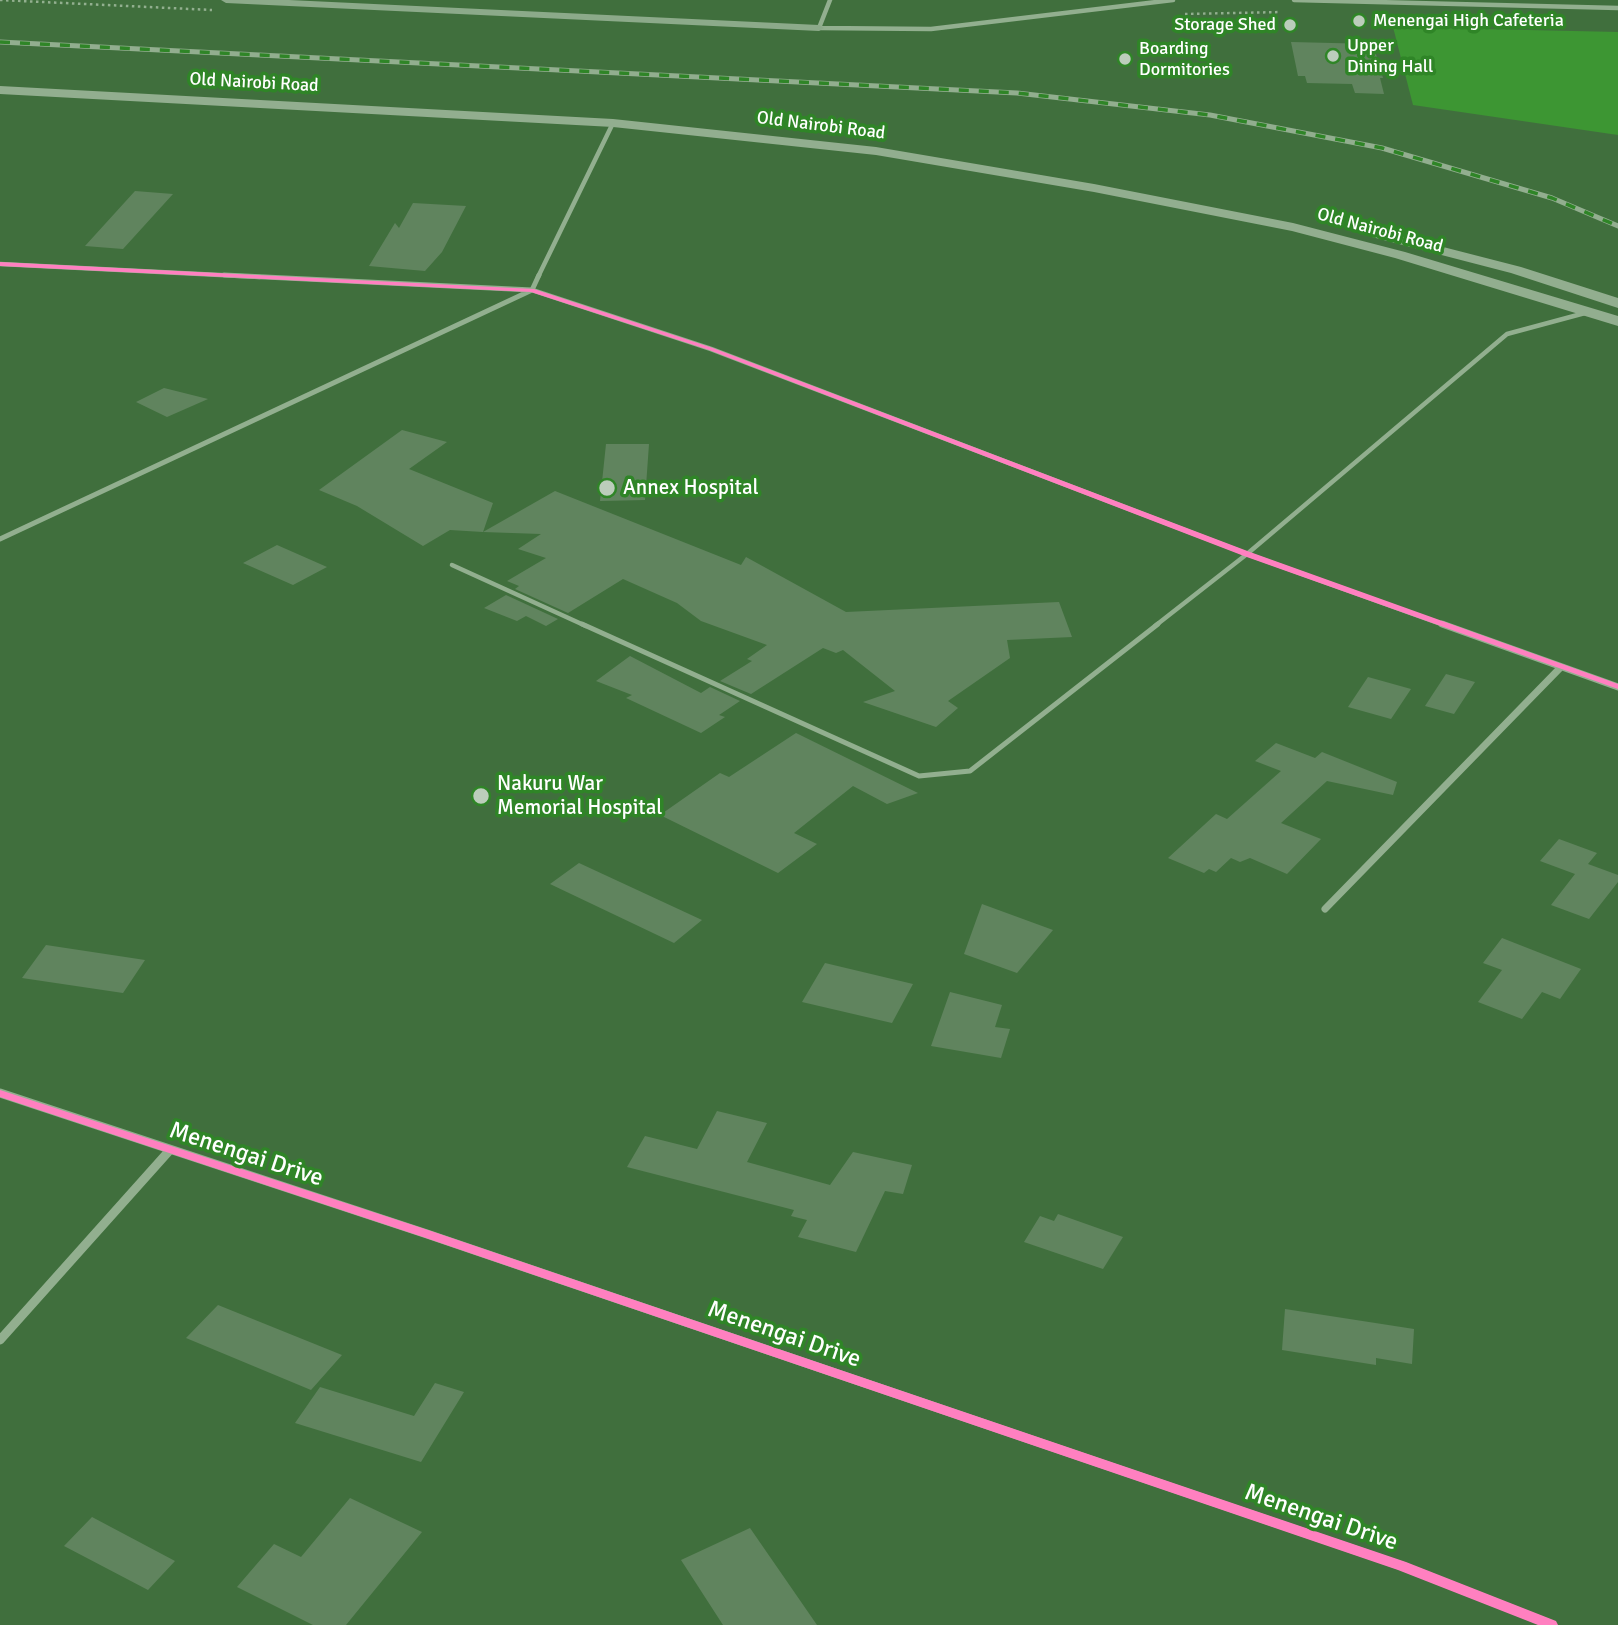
<!DOCTYPE html>
<html>
<head>
<meta charset="utf-8">
<style>
	body { margin:0 }
	canvas { display:block; background:#406f3d }
</style>
</head>
<body>
<canvas width="1618" height="1625"></canvas>
<script>
const c = document.querySelector('canvas').getContext('2d');
c.lineJoin = 'round';
function fill(path, color) { c.fillStyle = color; c.fill(path, 'evenodd'); }
const shape = rows => new Path2D(rows.map(r => 'M' + r).join(''));
function strokePath(path, color, width, dash) { c.strokeStyle = color; c.lineWidth = width; c.lineCap = dash ? 'butt' : 'round'; c.setLineDash(dash || []); c.stroke(path); }
function write(font, color, halo, rows, align = 'center') {
  c.font = font + ' Signika,sans-serif'; c.lineWidth = 7; c.setLineDash([]); c.textBaseline = 'middle'; c.strokeStyle = halo; c.fillStyle = color; for (const [text, x, y, turn = 0] of rows) {
    c.save(); c.translate(x, y); c.rotate((+turn || 0) * Math.PI / 180); c.textAlign = isNaN(turn) ? turn : align; if (halo) c.strokeText(text, 0, 0); c.fillText(text, 0, 0); c.restore();
  }
}
const green = shape([
	[1393,27,1618,32,1618,135,1413,105]
]);
const building = shape([
	[1291,42,1373,44,1383,78,1380,78,1384,94,1355,93,1352,84,1307,83,1305,76,1298,76],
	[135,191,173,194,123,249,85,246],
	[413,203,466,206,442,252,425,271,369,266,395,223,399,228],
	[164,388,208,399,167,417,136,402],
	[402,430,447,442,409,469,493,503,483,532,450,530,423,546,357,506,319,490],
	[606,444,649,444,645,500,600,501],
	[555,491,741,565,746,557,846,612,1059,602,1072,637,1007,640,1010,658,948,701,958,708,936,727,863,702,895,691,843,650,836,653,823,648,751,694,720,681,752,661,747,659,767,645,701,621,677,603,623,579,568,613,515,589,519,586,507,581,546,558,518,549,541,534,483,532],
	[277,545,327,567,293,585,243,563],
	[506,595,558,619,546,626,526,616,517,621,484,608],
	[630,656,701,693,710,687,740,701,719,715,725,717,701,733,626,698,632,695,596,681],
	[1446,674,1475,682,1454,714,1425,706],
	[1368,677,1411,689,1391,719,1348,707],
	[796,733,918,793,887,804,853,786,794,833,817,844,778,873,660,815,720,773,729,777],
	[1276,743,1315,758,1322,752,1397,782,1393,795,1327,781,1281,823,1321,839,1287,874,1250,858,1240,862,1231,858,1216,872,1209,869,1204,873,1168,858,1216,814,1227,819,1281,771,1255,761],
	[1559,839,1597,853,1588,864,1618,875,1618,882,1589,919,1551,905,1575,874,1540,861],
	[579,863,702,920,674,943,550,884],
	[982,904,1053,930,1017,973,964,954],
	[1502,938,1581,969,1560,999,1542,992,1522,1019,1478,1002,1502,970,1483,963],
	[46,945,145,960,123,993,22,978],
	[825,963,913,984,892,1023,802,1002],
	[950,992,1002,1005,995,1027,1010,1029,1001,1058,931,1046],
	[717,1111,767,1123,747,1162,830,1185,853,1152,912,1165,903,1194,885,1191,856,1252,798,1237,807,1220,791,1216,794,1210,627,1167,645,1136,697,1149],
	[1058,1214,1123,1237,1103,1269,1024,1242,1040,1216,1054,1221],
	[218,1305,342,1355,311,1390,186,1338],
	[1285,1309,1414,1329,1412,1364,1376,1358,1376,1365,1282,1350],
	[435,1383,464,1392,421,1462,295,1423,320,1387,414,1416],
	[350,1498,422,1532,346,1625,313,1625,237,1587,274,1544,301,1557],
	[92,1517,175,1561,148,1590,64,1546],
	[750,1528,817,1625,723,1625,681,1560]
]);
const path = shape([
	[0,0,212,10],
	[1185,14,1281,12]
]);
const laneFar1 = shape([
	[452,565,586,626],
	[1155,626,1247,554,1507,334,1585,313]
]);
const lane = shape([
	[582,624,919,776,970,771,1158,624]
]);
const streetFar3 = shape([
	[830,0,819,28,931,29,1173,0],
	[1294,0,1618,8],
	[0,264,260,277],
	[538,277,613,123]
]);
const streetFar2 = shape([
	[224,275,532,290,711,349,1247,554,1447,626],
	[0,539,532,290,539,275]
]);
const streetFar1 = shape([
	[1442,624,1618,687],
	[1325,909,1561,667]
]);
const street = shape([
	[0,1093,427,1234,1402,1566,1552,1625],
	[0,1340,169,1151]
]);
const secondary = shape([
	[221,0,289,0,819,25,824,28,819,31,226,3,221,0]
]);
const highway = shape([
	[0,86,613,119,876,147,1094,184,1293,223,1405,252,1618,316,1618,326,1395,258,1292,231,1094,192,876,155,613,127,0,94,0,86],
	[1377,230,1521,267,1618,298,1618,308,1511,273,1372,237,1370,234,1377,230]
]);
const rail = shape([
	[0,42,1017,93,1210,115,1382,148,1552,198,1618,226]
]);
const cycleway = shape([
	[0,262,534,289,713,348,1250,552,1618,684,1618,689,1244,556,709,350,531,292,0,266,0,262],
	[0,1090,431,1231,1406,1562,1556,1621,1558,1625,1538,1625,1398,1570,423,1237,0,1097,0,1090]
]);
const markers = [
	[1359,21,7,"#bccdbb"],
	[1290,25,7,"#bccdbb"],
	[1333,56,7,"#bccdbb"],
	[1125,59,7,"#bccdbb"],
	[607,488,9,"#bccdbb"],
	[481,796,9,"#bccdbb"]
];
const farPoinames = [
	["Menengai High Cafeteria",1373,21],
	["Storage Shed",1276,25,"right"],
	["Upper",1347,46],
	["Dining Hall",1347,67],
	["Boarding",1139,49],
	["Dormitories",1139,70]
];
const farStreetnames = [
	["Old Nairobi Road",254,83,3],
	["Old Nairobi Road",821,126,7],
	["Old Nairobi Road",1380,231,15]
];
const poiNames = [
	["Annex Hospital",623,488],
	["Nakuru War",497,784],
	["Memorial Hospital",497,808]
];
const nearStreetnames = [
	["Menengai Drive",246,1155,18],
	["Menengai Drive",784,1335,19],
	["Menengai Drive",1321,1518,19]
];
fill(green, '#3d9633');
fill(building, '#60845e');
strokePath(path, '#92af8f', 2.5, [2.5, 3.5]);
strokePath(laneFar1, '#92af8f', 4.5);
strokePath(lane, '#92af8f', 5);
strokePath(streetFar3, '#92af8f', 4.5);
strokePath(streetFar2, '#92af8f', 5);
strokePath(streetFar1, '#92af8f', 7);
strokePath(street, '#92af8f', 9);
fill(secondary, '#8caa8a');
fill(highway, '#92ae8f');
strokePath(rail, '#92ae8f', 5);
strokePath(rail, '#2f8527', 3.5, [10]);
fill(cycleway, '#ff80c0');
for (const [x, y, r, color] of markers) { const dot = new Path2D(); dot.arc(x, y, r, 0, 2 * Math.PI); c.fillStyle = color; c.fill(dot); strokePath(dot, '#2f8527', 2.5); }
write('18px', '#fff', '#2f8527', farPoinames, 'left');
write('18px', '#fff', '#2f8527', farStreetnames);
write('21px', '#fff', '#2f8527', poiNames, 'left');
write('24px', '#fff', '#2f8527', nearStreetnames);
</script>
</body>
</html>
